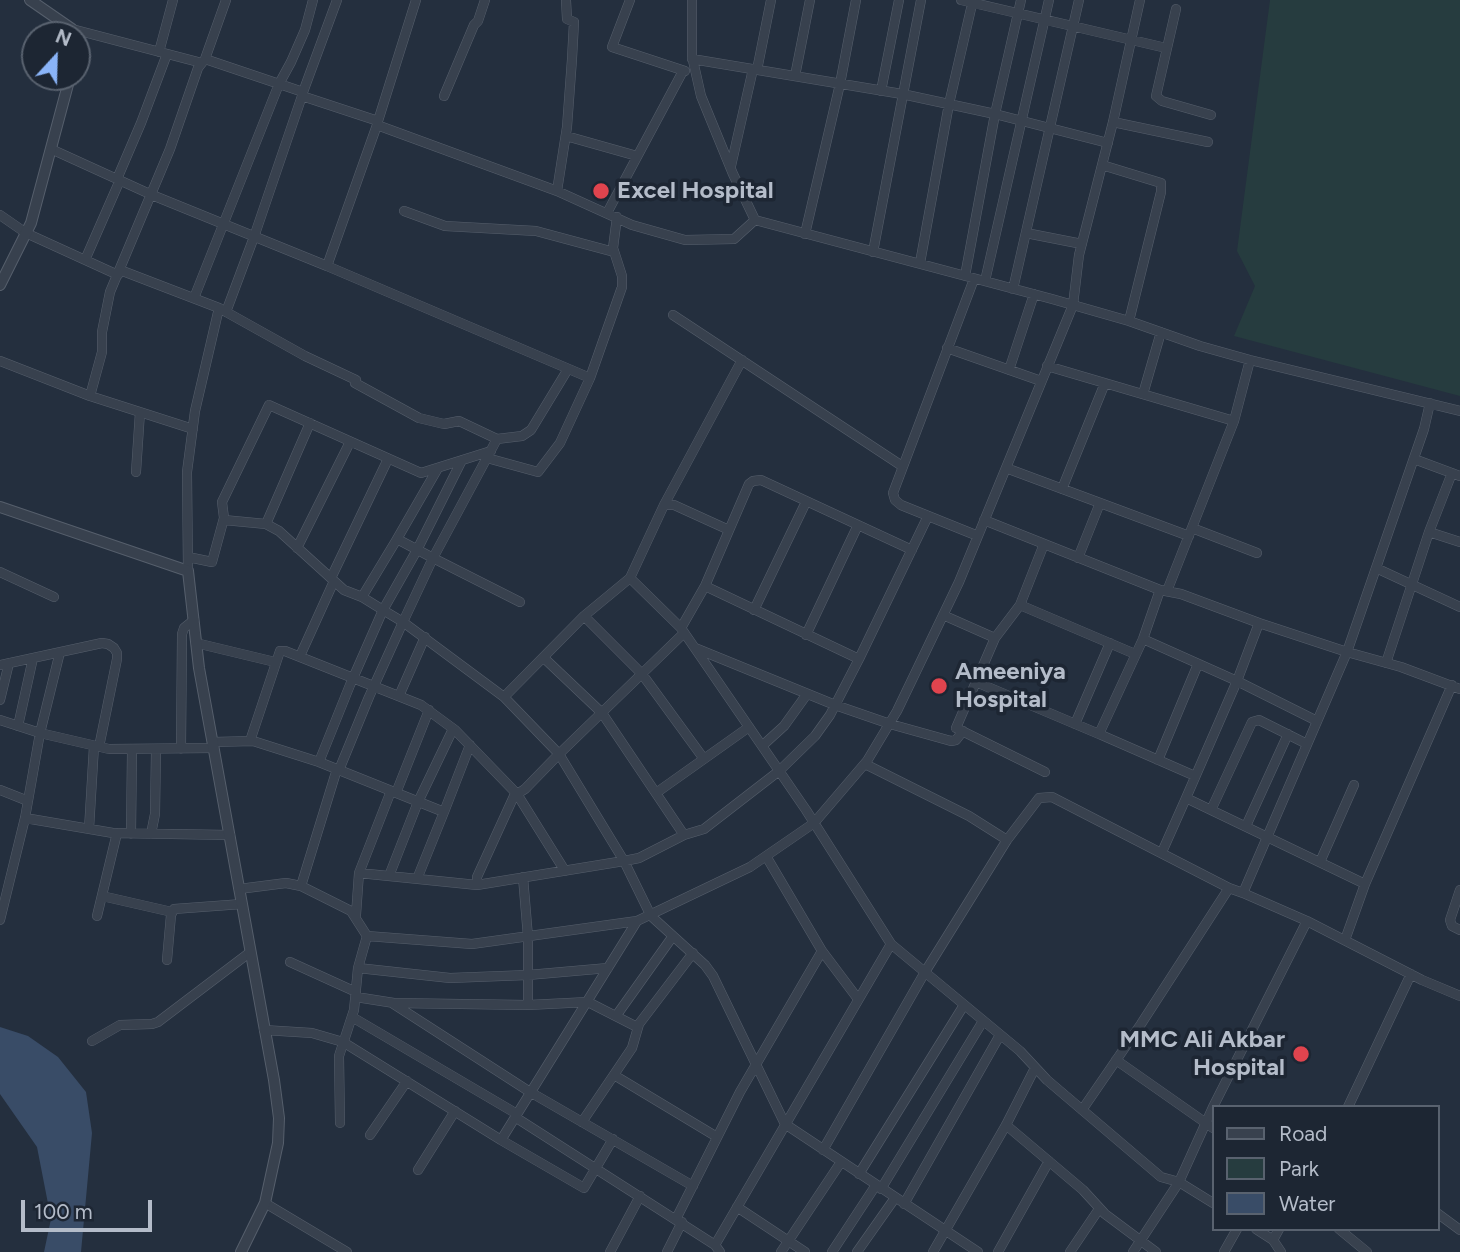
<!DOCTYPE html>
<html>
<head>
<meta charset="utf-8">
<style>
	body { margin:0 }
	#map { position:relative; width:1460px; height:1252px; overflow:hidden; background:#242f3e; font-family:Figtree,sans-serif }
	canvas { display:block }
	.legend { position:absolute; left:1212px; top:1105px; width:228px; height:126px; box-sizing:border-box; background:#1d2633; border:2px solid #59626f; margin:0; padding:9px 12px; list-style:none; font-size:21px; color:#b4bcc9 }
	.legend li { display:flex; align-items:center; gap:14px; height:35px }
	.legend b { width:35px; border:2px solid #59626f }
	.north { position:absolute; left:21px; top:21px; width:70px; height:70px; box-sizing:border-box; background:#1d2633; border:2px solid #59626f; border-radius:50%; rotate:22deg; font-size:19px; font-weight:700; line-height:28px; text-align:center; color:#b4bcc9 }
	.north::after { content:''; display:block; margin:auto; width:24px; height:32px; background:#8ab4f8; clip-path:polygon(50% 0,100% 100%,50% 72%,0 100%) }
	.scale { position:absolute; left:21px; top:1200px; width:131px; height:32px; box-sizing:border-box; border:4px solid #b4bcc9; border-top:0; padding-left:9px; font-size:21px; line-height:24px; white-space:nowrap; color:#b4bcc9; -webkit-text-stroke:5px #1d2633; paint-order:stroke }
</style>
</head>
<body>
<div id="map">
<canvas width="1460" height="1252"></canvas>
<ul class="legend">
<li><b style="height:9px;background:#38414e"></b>Road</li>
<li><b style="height:19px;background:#263c3f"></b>Park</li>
<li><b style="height:19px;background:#394c67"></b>Water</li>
</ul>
<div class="north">N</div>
<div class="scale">100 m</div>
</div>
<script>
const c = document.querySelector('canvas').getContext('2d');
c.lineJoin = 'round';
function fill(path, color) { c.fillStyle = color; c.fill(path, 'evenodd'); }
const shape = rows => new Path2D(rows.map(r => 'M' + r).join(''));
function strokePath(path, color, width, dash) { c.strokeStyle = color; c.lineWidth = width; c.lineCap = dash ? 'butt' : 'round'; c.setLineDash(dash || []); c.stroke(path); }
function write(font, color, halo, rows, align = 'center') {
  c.font = font + ' Figtree,sans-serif'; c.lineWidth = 7; c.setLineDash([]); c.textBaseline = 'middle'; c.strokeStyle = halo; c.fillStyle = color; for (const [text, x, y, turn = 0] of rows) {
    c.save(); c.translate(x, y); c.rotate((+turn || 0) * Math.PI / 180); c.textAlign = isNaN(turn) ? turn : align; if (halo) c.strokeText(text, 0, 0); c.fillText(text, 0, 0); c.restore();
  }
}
const green = shape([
	[1270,0,1460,0,1460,396,1234,336,1255,286,1237,251]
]);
const water = shape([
	[0,1027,28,1036,58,1057,86,1092,92,1133,81,1252,44,1252,51,1219,37,1147,0,1094]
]);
const minor = shape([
	[630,0,612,47,685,71],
	[692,0,692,56,701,96,733,174,755,220,1052,299,1129,321,1200,346,1250,360,1460,411],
	[961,0,1166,48],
	[1176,9,1156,96,1162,101,1211,115],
	[72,29,202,63],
	[159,52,173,0],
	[205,59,303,92,302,96,378,121,377,125,557,191,632,225,685,240,734,239,755,220],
	[692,59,902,94,995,114,1108,143],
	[757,70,771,0],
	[795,76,810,0],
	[881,91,899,0],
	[303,92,337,0],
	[444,96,474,25,478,21,485,0],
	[378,121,416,0],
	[1113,122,1208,142],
	[566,136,637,156],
	[51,149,152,195,327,266,377,125],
	[1102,165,1161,183,1161,192,1129,321],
	[731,166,753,69],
	[117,179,141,123,167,54],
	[557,191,567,127,572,59,574,22,567,19,566,0],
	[404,211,445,226,536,231,614,252],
	[607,213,683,71],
	[0,215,26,233,118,275],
	[1026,233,1082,244],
	[805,234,840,84,856,0],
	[873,252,921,0],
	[85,260,120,180],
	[920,263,949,104,973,0],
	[327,266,590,378,560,443,538,472,487,458],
	[120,270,219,308,195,411,187,472,188,571],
	[965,276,995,114,1021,0],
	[974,279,893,493,895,500,901,505,978,536],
	[985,281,1049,0],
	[1013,289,1079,0],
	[194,298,279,84,291,62,305,30,313,0],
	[219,308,305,356,356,380,355,383,419,418,444,424,459,421,497,439,433,558,520,602],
	[226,312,254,237,302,96],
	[673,315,902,466],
	[947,348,1041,381],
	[0,361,90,396,102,352,102,332,110,292,170,149,198,68,205,59,226,0],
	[1047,366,1234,421],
	[1009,370,1034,294],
	[590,378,622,287,622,276,613,248,617,217],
	[1143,394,1161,332],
	[90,396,193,429],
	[1430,403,1424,429,1347,652,1401,667,1460,689],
	[497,439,522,436,531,430,568,369],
	[1414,459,1460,476],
	[1006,468,1189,536],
	[136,472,140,412],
	[1062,489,1105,383],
	[664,505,742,360],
	[224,520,266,524,279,531,344,590,362,597],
	[984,520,1160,590,1181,594,1259,623,1347,652,1243,893,1307,921,1422,980,1460,996],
	[266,524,310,423],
	[1192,528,1257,553],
	[1429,532,1460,542],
	[397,539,438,468],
	[297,548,350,442],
	[188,557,212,562,224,518,222,502,269,405,421,473,491,451],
	[1078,558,1100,503],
	[1376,568,1460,607],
	[0,572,54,597],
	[331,578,388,459],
	[630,578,664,505,674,505,729,530],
	[705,586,859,659],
	[1167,591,1234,421,1250,360],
	[1020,605,1135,654],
	[754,610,806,502],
	[943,615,995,638,956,728,1045,772],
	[584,616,642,674,704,759],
	[1259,623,1237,681,1186,798,1365,884],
	[681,628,705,586,749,484,753,481,761,480,912,550],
	[684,633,559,754,525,789,514,796,477,877,477,885,624,861,559,754,504,697,584,616,630,578,681,628,806,810,891,944,1020,1051,1047,1080,1161,1177,1179,1182,1213,1203],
	[806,635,858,525],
	[995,638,1020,605,1044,544],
	[1143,639,1237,681,1317,721],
	[196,643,275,662],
	[695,648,835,705,890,724,951,741,956,740,963,731],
	[300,656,334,581],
	[544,658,602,713,684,835,639,858,624,861,651,916,705,965,713,976,785,1124,978,1252],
	[1386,663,1429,532,1452,473],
	[0,665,102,643,108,644,114,648,117,653,117,659,99,747],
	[976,682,1099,734,1143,639,1160,590],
	[399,696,425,637],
	[0,700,9,663],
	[0,720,40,733,109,749,214,748],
	[1075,724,1110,643],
	[18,726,33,658],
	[1099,734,1195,776],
	[250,741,280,651,285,651,421,705,455,730,517,794,565,871],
	[213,742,253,741,319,762],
	[470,745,444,812,319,762,350,685,383,610,362,597,397,539,433,558,403,622,504,697],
	[762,746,784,726,807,694],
	[181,749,182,634,184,628,194,620],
	[1158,760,1198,664],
	[339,770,369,697,403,622,383,610,417,550,462,460],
	[0,790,28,801],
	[396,793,429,710],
	[656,793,749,727],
	[1211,810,1252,722,1259,720,1307,744],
	[25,818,113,833,230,835],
	[1246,826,1288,734],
	[89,829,94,746],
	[131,834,132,750],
	[151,834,155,814,156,750],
	[684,835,704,829,779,771,815,736,830,715,859,659,928,516],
	[1007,840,1039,798,1052,797,1229,888],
	[1162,852,1186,798],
	[766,856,822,951,858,999],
	[1320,862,1354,785],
	[359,873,391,791],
	[389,876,418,802,453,729],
	[523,877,528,937,528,1005],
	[417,879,444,812],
	[301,886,337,769],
	[239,889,286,883,301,886,351,911,367,936,358,968,354,1010,339,1056,340,1123],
	[1460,890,1450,920,1452,926,1460,930],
	[102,896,172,912],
	[356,915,359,873,477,885],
	[97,916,117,833],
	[0,920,25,818,40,733,60,652],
	[367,936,472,944,637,921,750,867,814,823,867,761,897,711,959,582,1073,305,1079,255,1113,122,1140,0],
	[1345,940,1365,884,1452,685],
	[167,960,171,915,174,909,242,904],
	[290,962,356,992],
	[358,968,450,978,528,975,608,968],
	[356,997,394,1003,528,1005,588,1002,637,1027],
	[392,1003,530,1092,693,1186],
	[616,1016,673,936],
	[352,1017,517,1114],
	[264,1030,312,1033,343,1042,501,1140,584,1188,613,1139],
	[92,1041,120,1025,152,1024,158,1022,249,953],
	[1116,1060,1213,1128],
	[614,1075,717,1137],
	[1213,1107,1307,921],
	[1348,1107,1411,974],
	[1082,1110,1141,1024,1229,888,1243,893],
	[515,1117,715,1245],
	[582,1122,632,1048,639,1024,693,953],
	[1006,1125,1083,1190,1105,1214,1156,1252],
	[370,1135,407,1081],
	[501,1140,637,921],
	[823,1150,925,972,1007,840,969,816,865,764],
	[418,1170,455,1111],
	[859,1174,964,1005],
	[881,1189,983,1021],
	[265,1203,347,1252],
	[904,1204,1000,1035],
	[737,1207,805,1252],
	[1437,1213,1460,1230],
	[676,1219,740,1092,822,951],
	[1256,1229,1273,1240,1281,1252],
	[1339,1229,1367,1252],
	[1273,1240,1279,1229],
	[610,1252,640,1196],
	[667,1252,682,1222],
	[720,1252,715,1245,891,944],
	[781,1252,841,1162],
	[832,1252,876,1185],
	[857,1252,895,1198],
	[933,1252,1006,1125,1035,1068],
	[998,1252,1049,1161],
	[1070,1252,1099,1209],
	[1133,1252,1179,1182,1213,1107],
	[1224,1252,1237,1229]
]);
const tertiary = shape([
	[30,0,72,29,72,35],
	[0,285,31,223,70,77],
	[0,507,188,571,199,668,274,1080,279,1118,278,1143,265,1203,241,1252]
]);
const markers = [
	[601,191,9,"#e0444e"],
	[939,686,9,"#e0444e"],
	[1301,1054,9,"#e0444e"]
];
const poiNames = [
	["Excel Hospital",617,191],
	["Ameeniya",955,672],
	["Hospital",955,700],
	["MMC Ali Akbar",1285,1040,"right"],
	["Hospital",1285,1068,"right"]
];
fill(green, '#263c3f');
fill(water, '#394c67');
strokePath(minor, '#565f6c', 10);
strokePath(tertiary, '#565f6c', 12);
strokePath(minor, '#38414e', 9);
strokePath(tertiary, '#38414e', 10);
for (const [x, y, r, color] of markers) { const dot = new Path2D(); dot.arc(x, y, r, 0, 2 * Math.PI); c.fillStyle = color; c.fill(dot); strokePath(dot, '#1d2633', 2.5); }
write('bold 24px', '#b4bcc9', '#1d2633', poiNames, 'left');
</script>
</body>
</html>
